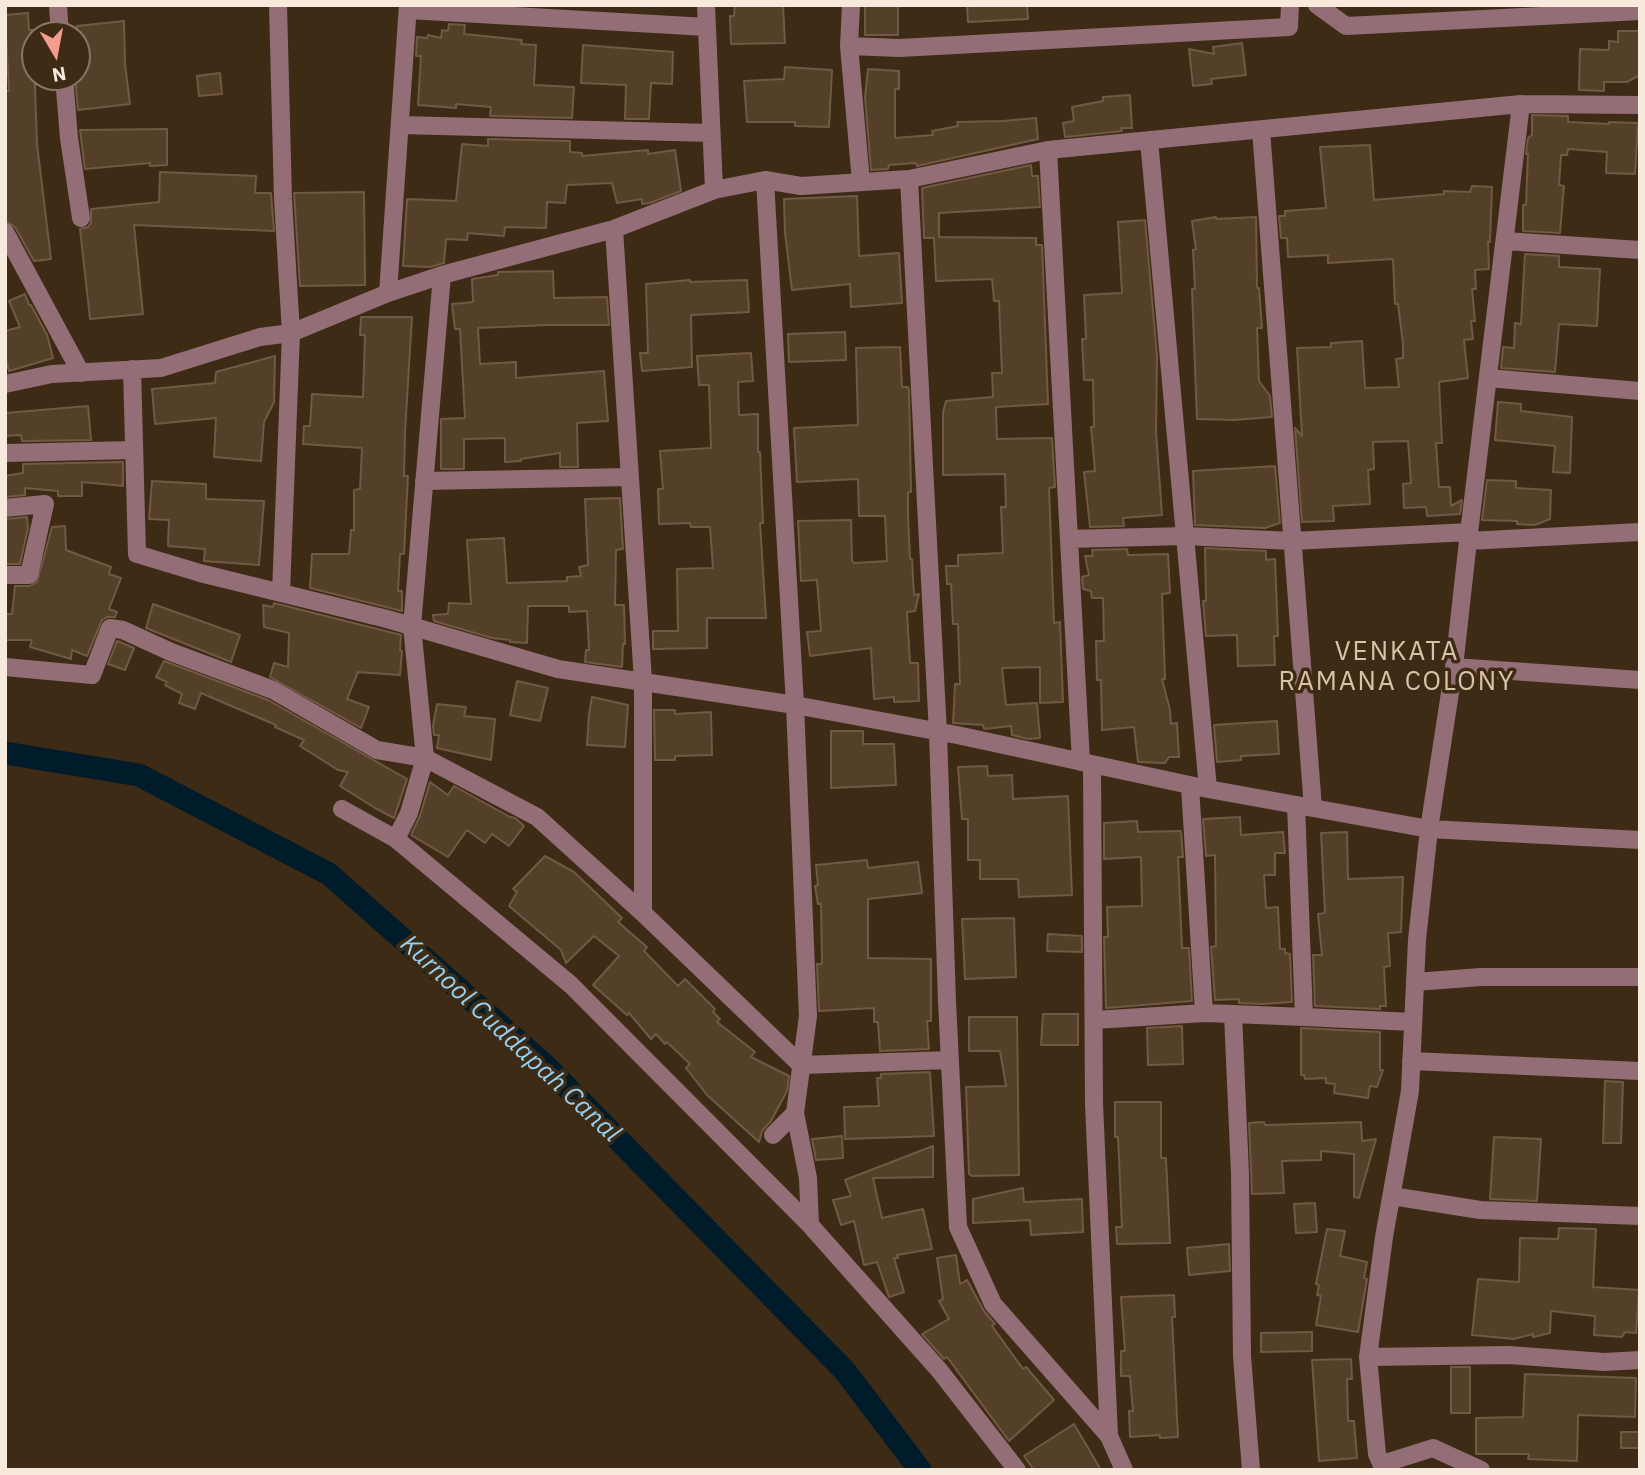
<!DOCTYPE html>
<html>
<head>
<meta charset="utf-8">
<style>
	body { margin:0 }
	#map { position:relative; width:1645px; height:1475px; overflow:hidden; background:#3e2b15; font-family:"IBM Plex Sans",sans-serif }
	canvas { display:block }
	.frame { position:absolute; inset:0; border:7px solid #f7eadd; pointer-events:none }
	.north { position:absolute; left:21px; top:21px; width:70px; height:70px; box-sizing:border-box; background:#3e2b15; border:2px solid #887765; border-radius:50%; rotate:170deg; font-size:19px; font-weight:700; line-height:28px; text-align:center; color:#f7eadd }
	.north::after { content:''; display:block; margin:auto; width:24px; height:32px; background:#f49d8c; clip-path:polygon(50% 0,100% 100%,50% 72%,0 100%) }
</style>
</head>
<body>
<div id="map">
<canvas width="1645" height="1475"></canvas>
<div class="frame"></div>
<div class="north">N</div>
</div>
<script>
const c = document.querySelector('canvas').getContext('2d');
c.lineJoin = 'round';
const shape = rows => new Path2D(rows.map(r => 'M' + r).join(''));
function strokePath(path, color, width, dash) { c.strokeStyle = color; c.lineWidth = width; c.lineCap = dash ? 'butt' : 'round'; c.setLineDash(dash || []); c.stroke(path); }
function fill(path, color) { c.fillStyle = color; c.fill(path, 'evenodd'); }
function write(font, color, halo, rows, align = 'center') {
  c.font = font + ' "IBM Plex Sans",sans-serif'; c.lineWidth = 7; c.setLineDash([]); c.textBaseline = 'middle'; c.strokeStyle = halo; c.fillStyle = color; for (const [text, x, y, turn = 0] of rows) {
    c.save(); c.translate(x, y); c.rotate((+turn || 0) * Math.PI / 180); c.textAlign = isNaN(turn) ? turn : align; if (halo) c.strokeText(text, 0, 0); c.fillText(text, 0, 0); c.restore();
  }
}
const canal = shape([
	[5,753,139,775,329,874,546,1066,845,1371,920,1470]
]);
const building = shape([
	[735,5,783,5,785,43,731,44,730,16,734,16,735,5],
	[865,5,898,5,898,35,865,35,865,5],
	[967,5,1027,5,1028,19,968,22,967,5],
	[28,13,29,30,33,30,37,144,51,259,34,261,15,227,5,221,5,91,9,91,5,15,28,13],
	[124,21,125,64,130,104,78,110,75,77,77,26,124,21],
	[449,24,465,25,464,34,522,40,521,44,536,45,534,85,574,87,572,118,490,116,491,107,456,104,456,108,418,105,421,56,416,56,417,37,427,38,428,35,441,38,442,30,448,31,449,24],
	[1618,31,1640,31,1640,75,1627,82,1604,82,1604,91,1579,90,1580,49,1609,50,1609,41,1618,42,1618,31],
	[1242,43,1246,75,1211,79,1212,84,1193,86,1189,49,1214,54,1213,47,1242,43],
	[583,45,673,52,672,84,651,83,649,119,625,119,626,85,581,83,583,45],
	[785,67,832,70,829,127,795,126,795,122,747,122,744,81,784,79,785,67],
	[868,69,899,71,899,89,895,89,895,138,933,135,932,131,958,126,957,122,1003,121,1036,118,1038,139,917,166,916,163,889,165,888,169,871,170,865,97,868,69],
	[220,73,222,94,199,96,197,76,220,73],
	[1130,95,1132,128,1121,128,1122,131,1065,137,1063,123,1074,121,1072,107,1103,101,1103,97,1130,95],
	[1532,115,1568,116,1568,122,1609,124,1609,122,1638,123,1635,174,1606,173,1607,152,1568,149,1567,155,1561,155,1559,185,1564,186,1560,233,1523,231,1523,205,1526,205,1528,154,1526,154,1528,138,1532,135,1532,115],
	[167,129,167,165,150,166,150,163,85,169,80,130,167,129],
	[488,139,570,141,570,152,582,153,582,156,648,150,648,154,675,150,681,191,650,203,642,204,642,199,617,203,612,183,567,185,565,203,547,202,546,228,505,227,504,236,468,233,467,240,446,239,444,263,430,267,403,266,407,199,456,201,462,144,488,146,488,139],
	[1370,145,1374,200,1444,194,1444,191,1470,192,1472,186,1492,187,1490,242,1488,242,1489,269,1475,270,1476,289,1472,289,1475,321,1471,321,1473,339,1464,340,1468,378,1439,382,1442,443,1436,443,1439,487,1450,487,1451,506,1462,500,1460,514,1427,516,1426,507,1404,508,1403,484,1411,483,1408,441,1373,442,1374,469,1368,470,1370,504,1333,506,1334,521,1302,522,1295,428,1302,436,1297,348,1331,347,1331,343,1362,341,1365,388,1399,387,1396,359,1403,358,1403,344,1398,304,1395,304,1393,259,1328,263,1328,255,1288,257,1287,238,1281,238,1279,216,1285,216,1285,211,1326,208,1320,147,1370,145],
	[1031,165,1032,176,1038,176,1040,207,939,213,939,237,1036,238,1036,245,1042,245,1048,404,996,407,997,439,1052,438,1055,487,1049,488,1054,623,1060,622,1063,702,1040,703,1040,667,1002,668,1006,705,1037,703,1040,738,1028,739,1012,735,1011,726,984,729,983,725,953,723,955,684,960,684,958,624,953,624,951,584,947,584,946,566,958,566,958,555,1003,553,1001,507,1006,507,1005,474,943,475,943,412,946,401,993,397,992,373,1002,373,999,301,994,301,992,279,936,281,934,238,924,238,922,188,1031,165],
	[160,172,256,176,255,193,271,193,274,231,134,225,143,314,90,319,80,229,88,227,91,223,91,209,159,202,160,172],
	[364,192,365,285,300,286,294,193,364,192],
	[857,196,859,256,899,253,902,303,851,307,850,284,792,290,785,233,784,199,857,196],
	[1216,217,1216,219,1256,217,1257,288,1259,288,1262,328,1257,328,1259,381,1270,396,1272,417,1234,420,1197,419,1192,289,1195,289,1193,250,1196,249,1192,221,1216,217],
	[1145,220,1157,356,1156,432,1162,515,1123,518,1124,526,1090,527,1084,472,1095,471,1091,427,1094,427,1093,380,1084,380,1082,339,1086,339,1084,295,1122,293,1118,222,1145,220],
	[1525,254,1559,256,1559,267,1600,269,1597,326,1559,324,1555,372,1501,368,1503,347,1514,348,1515,323,1521,324,1525,254],
	[553,271,554,298,607,297,609,325,547,325,478,328,480,364,516,362,516,378,604,371,608,421,577,423,578,467,560,467,560,453,521,459,521,461,505,462,505,438,464,439,464,469,441,469,441,419,465,418,460,329,455,329,452,304,473,302,472,279,498,275,498,272,553,271],
	[690,280,690,282,747,280,749,312,691,315,692,367,642,371,640,353,648,353,646,284,690,280],
	[25,294,29,305,31,305,47,335,53,358,9,371,5,356,5,331,20,327,9,301,25,294],
	[361,317,412,317,405,432,404,476,408,476,404,554,400,554,398,591,402,591,402,611,310,588,312,554,349,554,351,530,354,530,354,490,360,489,362,448,303,444,304,426,310,426,312,394,363,397,365,335,360,335,361,317],
	[845,332,846,360,789,362,788,334,845,332],
	[900,347,902,387,908,387,909,390,911,492,908,492,908,516,910,559,912,559,914,595,919,594,915,611,907,612,910,663,918,663,919,701,894,702,894,697,874,699,871,648,810,656,807,632,821,631,817,580,801,581,798,521,851,520,852,561,854,563,887,561,885,516,859,516,858,479,797,482,794,428,858,425,856,348,900,347],
	[751,353,753,381,738,382,739,415,758,414,758,452,760,452,763,523,760,523,766,618,707,618,707,648,653,649,653,631,678,631,677,569,713,568,710,527,691,527,690,523,659,524,658,489,663,489,660,451,711,448,709,385,699,385,697,356,751,353],
	[275,356,274,402,264,422,261,461,214,457,216,418,155,424,152,389,215,383,216,372,275,356],
	[1498,402,1521,404,1521,411,1572,417,1570,473,1553,472,1555,446,1495,440,1498,402],
	[88,406,91,440,22,441,21,435,5,436,5,413,88,406],
	[123,462,123,486,82,482,82,496,58,496,58,491,25,488,25,495,5,497,5,476,23,473,23,464,123,462],
	[1275,466,1280,523,1265,528,1195,525,1193,471,1275,466],
	[1487,480,1516,481,1516,488,1551,490,1550,519,1535,525,1517,524,1517,521,1482,520,1487,480],
	[152,481,206,484,206,499,264,501,259,565,204,561,205,549,168,546,169,520,149,519,152,481],
	[620,498,623,549,616,550,615,605,624,605,625,644,623,644,622,667,585,662,586,650,589,650,587,611,569,612,569,606,528,606,527,643,510,642,510,640,492,638,434,621,433,615,448,614,449,603,471,604,467,540,504,538,507,583,567,581,567,577,581,576,579,567,588,565,585,499,620,498],
	[27,517,28,528,20,564,5,564,5,519,27,517],
	[65,526,66,550,111,567,109,574,121,578,109,609,117,612,115,617,107,617,102,620,87,656,72,650,71,659,30,647,32,640,5,640,5,614,12,614,15,586,30,586,37,582,52,527,65,526],
	[1205,548,1266,551,1266,560,1275,559,1278,636,1274,636,1275,665,1238,666,1237,635,1206,636,1203,601,1206,601,1205,548],
	[1127,549,1128,555,1168,554,1170,593,1162,594,1165,679,1162,679,1170,710,1171,724,1177,723,1179,757,1169,757,1165,763,1138,762,1134,727,1102,730,1101,680,1097,680,1096,641,1104,641,1103,598,1092,598,1091,591,1083,589,1082,577,1089,575,1085,556,1093,556,1092,550,1127,549],
	[274,603,401,635,400,650,402,651,400,675,358,672,347,699,369,707,361,728,270,677,274,663,288,667,289,633,264,627,263,605,273,607,274,603],
	[153,604,240,635,231,662,146,628,153,604],
	[117,641,134,648,125,670,108,664,117,641],
	[164,661,268,700,407,779,394,818,375,808,340,786,348,772,338,770,300,746,304,740,275,727,276,725,201,693,195,709,179,703,182,694,165,685,167,682,156,677,164,661],
	[517,681,548,688,540,721,510,715,517,681],
	[592,697,628,705,625,747,587,745,589,714,592,697],
	[437,704,466,707,464,716,495,719,491,760,437,748,439,735,434,735,433,726,437,704],
	[654,710,675,710,675,714,711,712,712,755,675,756,675,760,655,760,654,710],
	[1277,721,1279,754,1241,756,1241,760,1217,762,1214,725,1277,721],
	[831,731,863,731,863,744,894,744,896,785,831,788,831,731],
	[987,766,988,776,1012,775,1013,799,1068,796,1072,895,1019,897,1018,879,980,879,980,860,968,860,968,819,962,819,958,767,987,766],
	[430,782,448,795,454,786,510,817,515,818,524,826,509,846,492,834,485,843,467,830,448,857,411,835,420,816,430,782],
	[1240,817,1241,835,1283,832,1285,853,1275,853,1275,875,1264,875,1266,908,1278,907,1280,949,1285,949,1285,953,1290,954,1292,1002,1262,1004,1239,1003,1239,999,1215,1000,1211,947,1216,946,1215,855,1206,856,1203,819,1240,817],
	[1137,821,1138,832,1181,831,1183,857,1178,857,1182,948,1189,948,1192,1001,1106,1008,1104,937,1108,937,1107,907,1142,906,1141,857,1104,859,1104,823,1137,821],
	[1347,832,1348,879,1403,877,1401,932,1388,933,1390,966,1384,967,1386,1006,1380,1006,1380,1009,1315,1006,1313,955,1322,955,1318,914,1325,913,1321,833,1347,832],
	[545,856,574,872,622,918,618,922,647,947,644,951,678,986,685,979,715,1009,713,1012,720,1019,717,1022,755,1052,751,1057,789,1076,787,1091,771,1121,762,1131,759,1142,707,1095,686,1068,690,1064,667,1042,665,1044,656,1034,651,1039,629,1013,627,1015,619,1008,593,985,619,956,594,936,566,963,561,950,509,906,517,892,513,889,545,856],
	[867,860,868,868,918,862,922,893,868,899,868,958,931,959,931,1021,927,1021,929,1049,880,1051,878,1022,874,1022,874,1008,819,1011,817,964,822,964,821,904,818,904,815,886,818,885,816,865,867,860],
	[1014,918,1016,977,965,979,962,919,1014,918],
	[1048,934,1082,936,1082,952,1047,951,1048,934],
	[1043,1014,1078,1014,1078,1045,1041,1045,1043,1014],
	[969,1017,1017,1017,1019,1175,972,1176,969,1174,966,1087,1006,1086,1000,1051,969,1051,969,1017],
	[1182,1026,1183,1064,1148,1065,1147,1028,1182,1026],
	[1301,1028,1380,1032,1380,1070,1383,1070,1377,1087,1370,1086,1368,1098,1334,1093,1335,1084,1326,1083,1326,1078,1305,1079,1304,1075,1301,1075,1301,1028],
	[930,1072,934,1136,845,1139,844,1107,879,1106,877,1078,881,1078,881,1074,930,1072],
	[1605,1081,1623,1082,1621,1143,1603,1143,1605,1081],
	[1115,1102,1161,1102,1161,1158,1166,1158,1170,1243,1117,1244,1116,1227,1122,1227,1118,1137,1115,1137,1115,1102],
	[1264,1122,1265,1125,1361,1122,1362,1141,1376,1139,1359,1198,1354,1197,1354,1154,1321,1151,1321,1160,1282,1161,1284,1193,1252,1194,1249,1123,1264,1122],
	[842,1136,843,1158,816,1160,812,1139,842,1136],
	[1494,1137,1541,1139,1537,1201,1490,1199,1494,1137],
	[933,1146,933,1177,873,1178,882,1218,923,1209,932,1249,897,1255,898,1258,894,1258,904,1292,889,1297,877,1262,864,1265,854,1221,841,1225,833,1200,851,1196,845,1180,933,1146],
	[1023,1188,1024,1202,1082,1199,1083,1232,1031,1235,1030,1220,973,1223,973,1199,1023,1188],
	[1315,1203,1317,1232,1296,1233,1294,1204,1315,1203],
	[1559,1228,1596,1229,1593,1287,1639,1290,1636,1333,1625,1332,1622,1337,1594,1335,1595,1316,1551,1311,1550,1333,1533,1337,1533,1334,1514,1339,1472,1335,1478,1279,1519,1282,1520,1238,1558,1239,1559,1228],
	[1327,1229,1345,1231,1340,1256,1367,1262,1364,1278,1367,1279,1358,1332,1316,1325,1321,1296,1317,1295,1319,1285,1316,1284,1327,1229],
	[1229,1244,1230,1271,1189,1275,1187,1248,1229,1244],
	[956,1255,960,1284,967,1280,984,1311,995,1324,992,1326,1023,1369,1026,1367,1054,1400,1009,1441,947,1357,944,1359,922,1334,949,1319,939,1301,943,1299,937,1258,956,1255],
	[1174,1295,1175,1317,1172,1317,1178,1437,1160,1438,1160,1435,1130,1437,1129,1411,1133,1411,1130,1376,1121,1376,1121,1351,1125,1351,1121,1297,1174,1295],
	[1312,1332,1312,1351,1261,1352,1261,1333,1312,1332],
	[1351,1359,1352,1379,1347,1379,1348,1421,1354,1421,1357,1458,1319,1461,1312,1360,1351,1359],
	[1451,1367,1470,1367,1470,1413,1451,1413,1451,1367],
	[1525,1374,1636,1378,1635,1417,1578,1415,1577,1461,1528,1459,1529,1454,1476,1454,1476,1418,1523,1417,1525,1374],
	[1074,1424,1101,1470,1034,1470,1024,1456,1074,1424],
	[1621,1432,1640,1432,1640,1448,1621,1448,1621,1432]
]);
const minor = shape([
	[58,5,60,35],
	[278,5,283,199,291,333,281,593],
	[706,5,714,190],
	[851,5,849,46,861,182],
	[1317,5,1346,26,1640,11],
	[408,10,707,27],
	[849,46,900,48,1289,27,1290,5],
	[64,77,69,138,81,218],
	[1521,104,1468,541,1640,532],
	[400,125,711,133],
	[1261,130,1313,808],
	[1149,140,1208,789],
	[1048,150,1081,762],
	[909,179,938,733,947,1001,958,1227,993,1304,1109,1436],
	[765,180,795,705,808,1016,795,1113,773,1135],
	[614,229,643,681,643,913,801,1065,950,1060],
	[5,232,81,373],
	[1505,241,1640,250],
	[442,275,412,626,425,758,537,817,643,913],
	[388,293,408,5],
	[132,369,137,554,200,573,387,619,558,669,795,705,957,735,1208,789,1429,829,1640,840],
	[1488,378,1640,391],
	[5,384,52,374,161,368,260,337,291,333,388,293,442,275,614,229,714,190,765,180,801,186,909,179,1048,150,1521,104,1640,105],
	[5,453,134,450],
	[424,481,630,477],
	[5,508,45,504,29,575,5,575],
	[1069,539,1185,536,1293,541,1469,532],
	[5,667,92,675,110,628,123,630,171,652,273,690,377,750,425,758,409,813,396,839],
	[1454,667,1640,680],
	[1092,764,1094,1104,1109,1436,1124,1470],
	[1190,786,1204,1013,1233,1014,1240,1174,1242,1356,1251,1470],
	[1296,805,1304,1017,1413,1022],
	[342,809,396,839,571,985,810,1225,939,1370,1017,1470],
	[1415,982,1481,977,1640,977],
	[1233,1014,1304,1017],
	[1095,1020,1204,1013],
	[1411,1061,1640,1071],
	[795,1113,808,1178,810,1225],
	[1392,1196,1480,1210,1640,1216],
	[1368,1357,1509,1355,1604,1362,1640,1360],
	[1382,1464,1433,1448,1481,1470],
	[1384,1470,1377,1454,1368,1357,1384,1237,1410,1091,1417,940,1429,829,1454,667,1468,541]
]);
const neighbourhoodNames = [
	["VENKATA",1397,652],
	["RAMANA COLONY",1397,682]
];
const waterNames = [
	["Kurnool Cuddapah Canal",510,1039,43]
];
strokePath(canal, '#001c2a', 23);
fill(building, '#543f28');
strokePath(building, '#715a44', 2);
strokePath(minor, '#936e76', 18);
c.letterSpacing = '2px';
write('26px', '#dac2a9', '#3e2b15', neighbourhoodNames);
c.letterSpacing = '0px';
write('italic 26px', '#95d0f1', '#3e2b15', waterNames);
</script>
</body>
</html>
